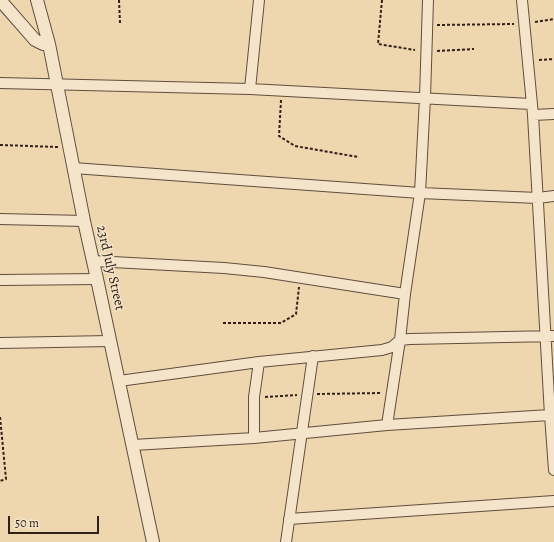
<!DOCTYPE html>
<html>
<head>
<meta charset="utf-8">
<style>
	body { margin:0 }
	#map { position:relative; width:554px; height:542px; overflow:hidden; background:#eed6ae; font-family:Alegreya,serif }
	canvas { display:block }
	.scale { position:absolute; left:8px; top:516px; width:91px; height:18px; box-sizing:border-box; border:2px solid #302118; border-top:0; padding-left:5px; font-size:12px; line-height:14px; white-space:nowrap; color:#302118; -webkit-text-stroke:3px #f4e4ca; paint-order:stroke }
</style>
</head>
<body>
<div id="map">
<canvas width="554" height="542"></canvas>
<div class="scale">50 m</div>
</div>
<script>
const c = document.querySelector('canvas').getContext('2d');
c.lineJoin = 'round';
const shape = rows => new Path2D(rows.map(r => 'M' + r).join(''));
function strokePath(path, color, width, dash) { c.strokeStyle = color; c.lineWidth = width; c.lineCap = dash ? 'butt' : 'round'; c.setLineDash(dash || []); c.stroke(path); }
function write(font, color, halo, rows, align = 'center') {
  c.font = font + ' Alegreya,serif'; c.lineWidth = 3; c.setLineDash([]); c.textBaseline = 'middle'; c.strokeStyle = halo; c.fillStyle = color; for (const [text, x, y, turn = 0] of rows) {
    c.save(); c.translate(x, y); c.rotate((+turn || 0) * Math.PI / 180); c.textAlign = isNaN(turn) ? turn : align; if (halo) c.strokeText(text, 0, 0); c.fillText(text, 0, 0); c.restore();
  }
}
const path = shape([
	[119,0,120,23],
	[382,0,378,44,415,50],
	[535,22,554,19],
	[437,25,514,24],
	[437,51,474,49],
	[539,60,554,59],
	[281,100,279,136,295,146,358,157],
	[0,145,58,147],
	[223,323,281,323,296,314,299,287],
	[317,394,381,393],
	[265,397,297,395],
	[0,417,6,479,0,481]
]);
const minor = shape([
	[522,0,533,115,550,415,554,470],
	[0,83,250,89,531,104],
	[250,89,259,0],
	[533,115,554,114],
	[73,168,420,193,538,198,554,196],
	[0,219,84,221],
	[94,261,224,268,264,272,405,294],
	[0,280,97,279],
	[0,343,110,341],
	[119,381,259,362,382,350,392,347,400,340,410,339,554,336],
	[387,425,400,340,405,294,420,193,425,98,428,0],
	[254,438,254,397,259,362],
	[133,445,254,438,387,425,550,415],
	[289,519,554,501],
	[286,542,313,356]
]);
const tertiary = shape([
	[0,0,35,40,43,44,49,44],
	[37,0,49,44,84,221,97,279,153,542]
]);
const streetNames = [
	["23rd July Street",110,268,77]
];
strokePath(minor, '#604e3e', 12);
strokePath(tertiary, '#604e3e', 14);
strokePath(path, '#302118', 2, [3, 2]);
strokePath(minor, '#f4e4ca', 10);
strokePath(tertiary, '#f4e4ca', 12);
write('14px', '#302118', '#f4e4ca', streetNames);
</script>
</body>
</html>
